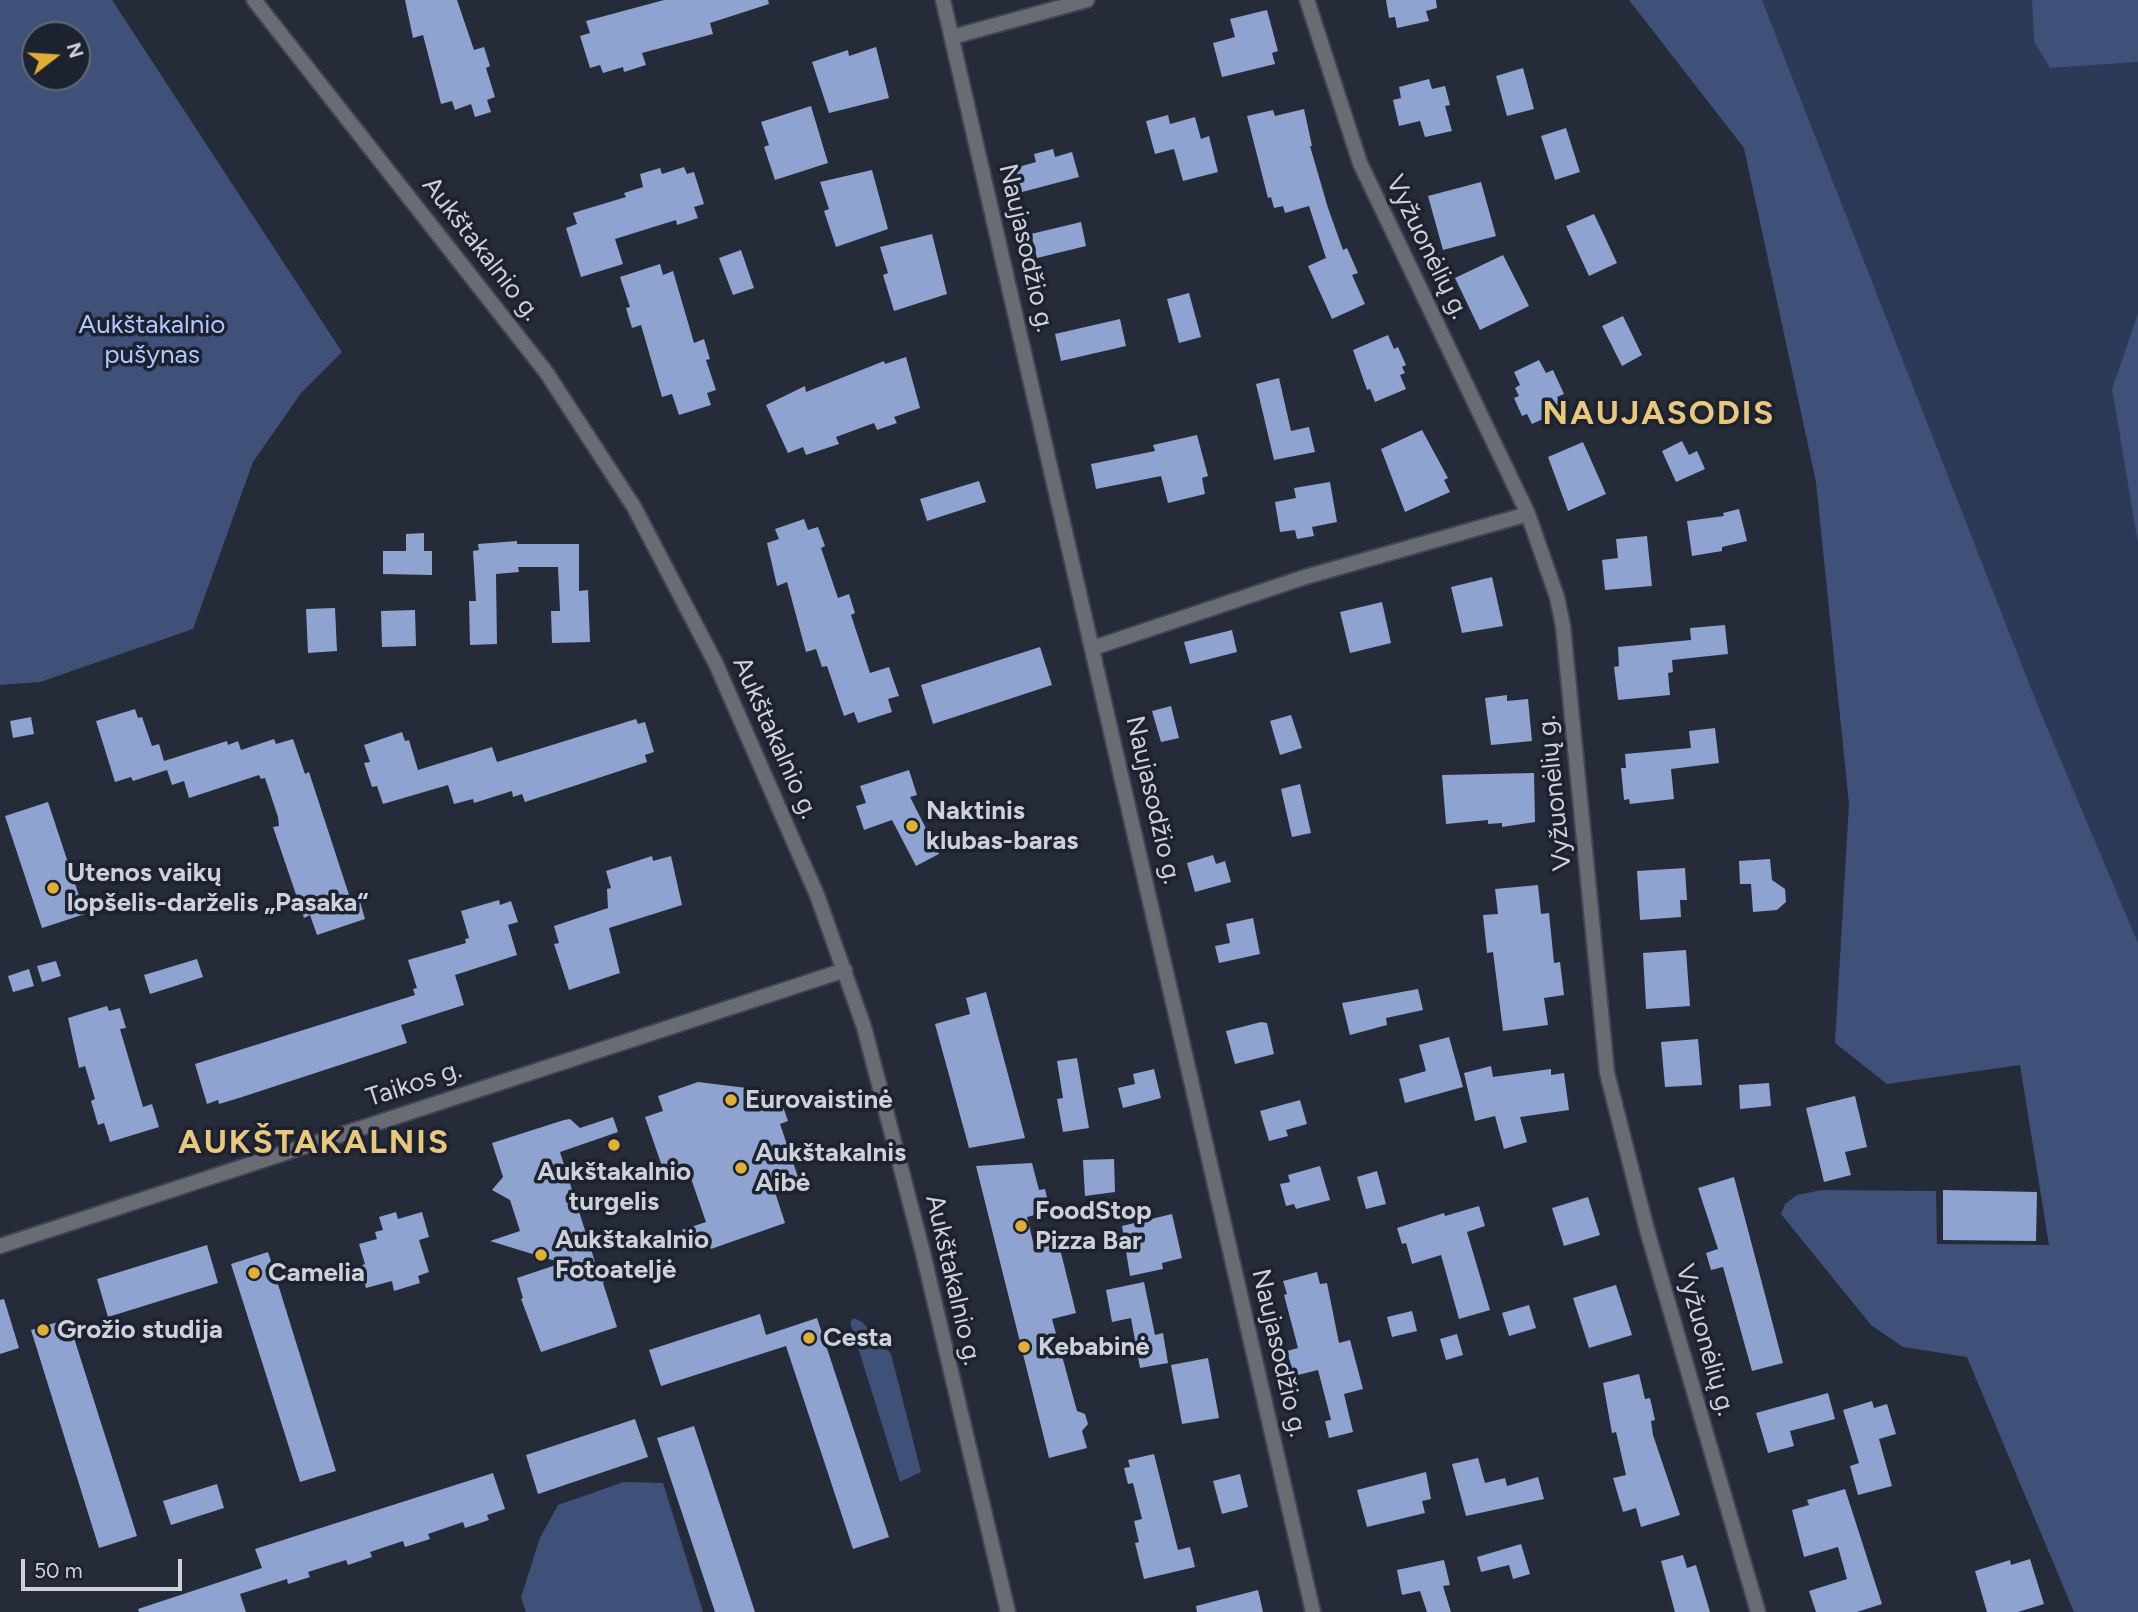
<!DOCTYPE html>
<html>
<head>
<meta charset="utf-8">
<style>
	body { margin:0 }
	#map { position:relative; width:2138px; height:1612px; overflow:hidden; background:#252b39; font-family:Figtree,sans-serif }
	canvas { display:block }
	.north { position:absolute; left:21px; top:21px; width:70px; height:70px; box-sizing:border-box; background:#1c222f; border:2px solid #636873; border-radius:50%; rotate:73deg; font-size:19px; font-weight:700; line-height:28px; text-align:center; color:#cdd1da }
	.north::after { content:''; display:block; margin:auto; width:24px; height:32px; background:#e1af34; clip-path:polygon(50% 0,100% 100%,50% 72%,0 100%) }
	.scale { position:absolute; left:21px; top:1559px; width:161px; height:32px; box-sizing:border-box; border:4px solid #cdd1da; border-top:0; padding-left:9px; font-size:21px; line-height:24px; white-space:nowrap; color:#cdd1da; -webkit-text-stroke:5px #1c222f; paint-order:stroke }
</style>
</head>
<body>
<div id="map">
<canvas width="2138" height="1612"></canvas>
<div class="north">N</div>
<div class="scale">50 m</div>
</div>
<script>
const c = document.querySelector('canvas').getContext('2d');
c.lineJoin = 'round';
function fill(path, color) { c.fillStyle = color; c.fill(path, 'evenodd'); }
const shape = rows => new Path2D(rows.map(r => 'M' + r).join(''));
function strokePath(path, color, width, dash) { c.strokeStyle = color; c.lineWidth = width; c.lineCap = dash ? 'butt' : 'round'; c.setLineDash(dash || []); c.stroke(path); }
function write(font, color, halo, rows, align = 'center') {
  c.font = font + ' Figtree,sans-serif'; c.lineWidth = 7; c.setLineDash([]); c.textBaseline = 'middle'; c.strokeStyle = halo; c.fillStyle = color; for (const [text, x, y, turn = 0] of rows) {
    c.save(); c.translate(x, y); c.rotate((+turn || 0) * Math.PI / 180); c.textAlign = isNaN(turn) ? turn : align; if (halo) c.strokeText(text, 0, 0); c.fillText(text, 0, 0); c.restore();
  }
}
const green = shape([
	[1762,0,2032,0,2034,42,2050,68,2138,62,2138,313,2112,389,2138,544,2138,943,2036,701]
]);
const forest = shape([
	[0,0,112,0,342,352,301,393,253,462,193,629,40,682,0,685],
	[35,35,77,35,77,77,35,77],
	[1629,0,1762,0,2036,701,2138,943,2138,1612,2074,1612,1967,1357,1903,1347,1871,1325,1781,1214,1785,1204,1797,1195,1822,1190,1936,1191,1937,1244,2049,1245,2020,1065,1887,1084,1835,1043,1849,804,1816,482,1744,148],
	[2032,0,2138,0,2138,62,2050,68,2034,42],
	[2138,313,2138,544,2112,389],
	[854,1318,862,1322,891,1354,921,1472,900,1482,850,1322],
	[624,1482,663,1483,703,1612,526,1612,521,1597,540,1538,558,1505]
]);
const building = shape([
	[405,0,457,0,474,50,484,47,490,66,486,68,495,97,487,100,491,112,475,117,471,104,455,110,452,101,441,104,423,35,413,38],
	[664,0,768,0,769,4,710,23,713,34,642,53,646,65,624,72,623,67,603,73,600,65,590,68,580,36,590,33,586,21],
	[1386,0,1436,0,1437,8,1426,11,1429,21,1397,28,1395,17,1389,18],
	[1267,10,1278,51,1272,53,1275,64,1222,77,1213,43,1235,37,1230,19],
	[876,47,889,98,829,113,812,62,848,50,849,56],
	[1523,68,1534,109,1507,116,1496,76],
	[1429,79,1432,89,1445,86,1450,105,1445,106,1452,131,1425,137,1420,121,1399,126,1393,100,1401,98,1399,87],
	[811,106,828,163,775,180,764,147,769,145,761,122],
	[1304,109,1312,146,1310,146,1328,208,1343,250,1347,248,1358,273,1352,275,1365,304,1332,319,1308,266,1326,258,1309,206,1285,213,1283,206,1274,208,1271,197,1268,198,1247,116,1273,110,1275,116],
	[1168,115,1170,124,1195,117,1201,139,1209,136,1218,172,1183,181,1174,149,1155,154,1146,121],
	[1566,128,1580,172,1555,180,1541,136],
	[1053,149,1055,157,1072,152,1079,177,1022,192,1015,168,1036,162,1034,154],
	[684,167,687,174,694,172,704,204,694,207,698,218,677,225,676,220,615,239,623,264,581,277,566,228,577,224,573,213,626,197,624,193,643,187,640,174,660,168,662,174],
	[872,170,888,229,836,247,824,211,829,209,820,182],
	[1481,182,1496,236,1443,250,1428,196],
	[1594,214,1617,263,1589,276,1566,226],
	[1081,222,1086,246,1037,258,1031,234],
	[932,234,947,294,894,311,883,275,888,273,880,247],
	[741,250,754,288,733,295,719,258],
	[1503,255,1529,306,1480,330,1455,278],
	[660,264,663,275,673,271,694,343,704,339,710,359,706,360,716,390,707,393,711,405,679,415,672,394,662,397,641,325,632,328,626,308,630,307,620,277],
	[1189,293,1201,337,1179,343,1167,299],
	[1623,316,1642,355,1622,366,1602,326],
	[1120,319,1126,346,1061,361,1055,334],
	[1388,335,1394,349,1398,347,1406,365,1402,367,1405,373,1400,375,1406,389,1375,402,1370,389,1367,390,1353,350],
	[906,357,920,408,894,417,897,423,877,430,874,423,836,437,839,444,806,455,803,447,788,453,766,405,805,386,806,392,884,361,885,364],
	[1539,360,1546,373,1553,370,1564,394,1557,397,1563,410,1532,424,1527,414,1522,416,1514,398,1519,396,1515,388,1520,385,1514,372],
	[1279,378,1291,431,1309,427,1315,452,1274,460,1256,384],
	[1422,430,1448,478,1444,480,1450,492,1405,512,1381,449],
	[1197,435,1208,476,1202,478,1205,494,1168,503,1161,476,1096,489,1091,464,1155,451,1153,445],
	[1682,441,1689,455,1697,451,1705,469,1676,482,1662,451],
	[1583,442,1606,494,1568,511,1548,457],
	[979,481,986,502,927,521,920,499],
	[1330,482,1337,522,1312,527,1314,536,1297,539,1295,530,1280,532,1275,502,1296,498,1294,488],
	[1739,509,1747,541,1722,547,1722,551,1692,556,1687,521,1724,516,1723,513],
	[804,519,808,530,818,527,825,546,821,548,838,598,849,594,855,613,851,615,870,673,889,667,899,696,888,699,892,712,858,723,854,712,844,716,827,666,822,667,816,649,806,652,787,582,777,586,767,543,779,539,775,529],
	[424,533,424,551,432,551,432,575,383,574,383,551,406,551,406,534],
	[1647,536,1652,586,1605,590,1602,560,1618,558,1616,539],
	[517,541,517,544,579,544,579,591,588,590,590,642,552,643,551,611,560,611,558,567,518,567,519,572,496,574,497,644,470,645,469,601,476,601,473,551,479,550,478,544],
	[1492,577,1503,626,1462,633,1451,587],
	[1382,602,1391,643,1350,653,1340,612],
	[335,608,337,651,308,653,306,609],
	[415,610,416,646,382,647,381,611],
	[1725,625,1728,654,1672,660,1673,672,1668,673,1670,695,1618,700,1614,667,1619,666,1618,647,1691,640,1690,628],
	[1232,630,1237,652,1190,664,1184,642],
	[1040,647,1052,685,933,724,921,685],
	[1507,695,1507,701,1528,699,1532,741,1491,745,1485,698],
	[1171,706,1179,738,1161,742,1152,711],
	[135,709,138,718,142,717,152,746,159,744,164,761,227,741,228,745,238,741,241,750,274,739,276,744,293,739,305,774,309,772,351,901,359,898,365,919,317,935,310,915,304,918,273,827,279,826,278,817,265,778,261,779,259,775,189,798,184,781,172,785,167,770,133,781,131,777,115,782,96,721],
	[1291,715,1302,748,1280,755,1270,721],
	[31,717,34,734,13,738,10,721],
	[636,719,638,724,645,722,654,752,645,755,647,762,525,802,522,794,513,797,512,791,474,803,473,799,454,804,448,785,383,804,377,786,372,787,364,763,370,762,364,745,402,732,405,741,409,740,418,770,492,747,497,762],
	[1715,728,1719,763,1671,769,1674,799,1630,804,1629,799,1624,800,1621,768,1626,768,1625,754,1691,748,1689,731],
	[909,770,917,795,910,797,939,854,916,866,892,820,864,830,856,806,866,803,860,786],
	[1534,773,1535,822,1502,827,1502,823,1488,824,1488,820,1446,824,1442,775],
	[1300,784,1311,833,1292,837,1281,789],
	[48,802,85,914,42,928,5,816],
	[1213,855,1216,864,1225,861,1231,882,1195,892,1187,863],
	[652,856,653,861,671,856,682,905,609,928,620,973,569,990,554,944,559,943,554,926,608,908,607,889,611,888,606,871],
	[1770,859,1772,880,1785,889,1786,902,1777,910,1753,912,1751,884,1740,884,1739,861],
	[1685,868,1687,900,1680,900,1681,917,1640,920,1637,871],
	[1538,885,1541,914,1549,913,1554,963,1560,962,1564,995,1544,998,1548,1025,1503,1031,1493,952,1487,953,1483,915,1498,914,1495,889],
	[499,900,500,905,511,901,518,922,508,925,517,955,455,975,464,1005,401,1025,407,1043,239,1098,219,1104,218,1100,207,1104,195,1064,415,995,413,989,417,988,408,960,466,943,465,939,469,938,461,911],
	[1253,918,1260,954,1219,963,1215,946,1230,943,1226,924],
	[1686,950,1690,1006,1646,1009,1643,953],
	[197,959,203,977,150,994,144,975],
	[56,961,61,976,42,982,37,966],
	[29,969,34,986,13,992,8,976],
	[1418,989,1423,1010,1386,1018,1387,1025,1350,1035,1342,1003],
	[986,992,1025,1138,969,1148,935,1024,970,1014,966,998],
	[107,1006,109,1011,120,1008,126,1028,120,1029,143,1107,152,1104,159,1127,110,1142,104,1123,98,1125,91,1101,95,1099,85,1066,79,1068,68,1018],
	[1261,1022,1267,1023,1274,1054,1235,1064,1226,1031],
	[1449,1037,1463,1087,1405,1103,1399,1079,1426,1071,1419,1045],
	[1698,1039,1702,1085,1665,1087,1661,1042],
	[1077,1058,1089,1128,1063,1132,1057,1099,1063,1098,1057,1061],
	[1491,1066,1493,1077,1551,1069,1551,1075,1564,1073,1569,1110,1520,1117,1527,1142,1504,1149,1495,1116,1475,1121,1464,1073],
	[1154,1069,1161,1098,1123,1108,1118,1088,1135,1084,1133,1074],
	[698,1082,763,1090,767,1103,780,1098,788,1121,780,1124,799,1180,774,1189,785,1223,711,1249,708,1241,688,1248,682,1230,706,1222,686,1164,664,1172,645,1117,663,1111,658,1096],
	[1769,1083,1771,1106,1740,1109,1739,1085],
	[1855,1096,1867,1147,1845,1152,1851,1175,1824,1182,1806,1108],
	[1300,1100,1307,1124,1286,1130,1288,1136,1269,1141,1260,1111],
	[613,1117,618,1132,560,1152,596,1265,607,1278,603,1283,617,1327,541,1352,521,1299,523,1298,517,1278,562,1263,490,1241,520,1231,510,1200,492,1190,503,1177,492,1143,564,1120,570,1119,580,1128],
	[1114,1159,1115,1192,1085,1196,1083,1160],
	[1032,1163,1039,1190,1045,1189,1050,1211,1027,1217,1034,1246,1058,1241,1076,1313,1052,1319,1077,1411,1085,1414,1088,1424,1082,1431,1087,1448,1049,1458,976,1166],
	[1320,1166,1330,1200,1296,1209,1294,1204,1286,1206,1280,1184,1290,1182,1288,1175],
	[1377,1171,1386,1204,1366,1209,1357,1177],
	[1734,1177,1783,1363,1752,1371,1723,1267,1711,1270,1706,1253,1718,1249,1698,1188],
	[1943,1190,2037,1192,2036,1241,1943,1240],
	[1588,1197,1600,1235,1564,1246,1552,1208],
	[1479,1206,1485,1226,1467,1232,1490,1310,1459,1319,1441,1255,1412,1264,1406,1243,1402,1244,1397,1228,1444,1213,1445,1216],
	[396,1212,398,1219,422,1212,429,1237,419,1240,429,1272,418,1276,420,1283,394,1291,392,1281,366,1288,360,1266,365,1264,359,1244,377,1239,375,1232,383,1230,379,1217],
	[1172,1214,1182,1258,1162,1263,1163,1269,1130,1276,1122,1226],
	[207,1245,218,1283,108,1317,97,1279],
	[268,1252,336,1471,300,1482,231,1264],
	[1317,1272,1320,1284,1327,1283,1339,1343,1350,1340,1363,1389,1344,1394,1353,1432,1329,1438,1325,1421,1331,1420,1318,1370,1294,1376,1287,1351,1298,1348,1284,1295,1287,1294,1283,1281],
	[1144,1282,1155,1335,1163,1333,1168,1363,1140,1368,1131,1318,1112,1322,1106,1290],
	[1616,1285,1632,1335,1589,1348,1573,1298],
	[4,1299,19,1348,0,1354,0,1300],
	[1529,1305,1536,1328,1509,1336,1502,1313],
	[1412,1311,1417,1331,1392,1337,1387,1317],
	[760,1314,766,1335,817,1318,889,1537,853,1549,786,1346,661,1386,649,1350],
	[68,1319,137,1536,99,1548,31,1330],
	[1457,1334,1463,1355,1446,1360,1440,1339],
	[1208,1358,1219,1418,1182,1424,1171,1365],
	[1639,1374,1645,1399,1650,1398,1655,1420,1651,1421,1653,1435,1680,1515,1641,1527,1636,1508,1623,1512,1613,1478,1626,1475,1616,1432,1612,1433,1603,1383],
	[1828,1393,1835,1419,1790,1431,1794,1446,1768,1453,1756,1413],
	[1872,1401,1874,1408,1887,1404,1896,1434,1879,1439,1892,1486,1858,1495,1850,1466,1859,1463,1843,1410],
	[635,1419,648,1457,538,1494,526,1455],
	[694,1426,755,1612,715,1612,657,1438],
	[1154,1454,1178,1550,1190,1547,1195,1567,1144,1579,1135,1543,1139,1542,1134,1521,1142,1519,1133,1483,1128,1484,1124,1468,1130,1467,1128,1460],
	[1478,1458,1485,1483,1505,1478,1507,1486,1538,1477,1544,1499,1466,1516,1452,1464],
	[1426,1472,1431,1499,1422,1501,1425,1513,1367,1527,1357,1490],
	[493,1473,505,1509,487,1515,489,1520,465,1528,463,1522,428,1534,430,1539,405,1547,403,1541,370,1552,372,1557,348,1565,346,1560,308,1572,310,1577,288,1584,287,1579,240,1594,246,1612,139,1612,138,1609,262,1568,255,1549],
	[1240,1474,1248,1507,1222,1514,1213,1481],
	[217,1484,224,1508,171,1525,163,1501],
	[1845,1489,1882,1604,1857,1612,1816,1612,1809,1591,1847,1579,1838,1547,1804,1557,1792,1510,1809,1505,1807,1500],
	[1521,1544,1530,1574,1513,1579,1509,1565,1481,1572,1477,1557],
	[1683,1555,1687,1568,1696,1565,1710,1612,1675,1612,1661,1561],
	[2030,1559,2044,1604,2018,1612,1987,1612,1975,1571,2010,1560,2011,1565],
	[1444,1560,1450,1585,1443,1586,1451,1612,1427,1612,1420,1591,1402,1595,1397,1570],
	[1258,1590,1263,1612,1197,1612,1196,1606]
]);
const street = shape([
	[254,0,546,372,634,507,716,664,817,895,864,1027,922,1249,1008,1612],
	[943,0,1313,1612],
	[1307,0,1360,163,1528,514,1557,597,1563,626,1607,1073,1647,1230,1758,1612],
	[952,37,1087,0],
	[1093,648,1305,577,1528,514],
	[0,1246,845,970]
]);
const markers = [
	[912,826,7,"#e1af34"],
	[53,888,7,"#e1af34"],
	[731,1100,7,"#e1af34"],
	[614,1145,7,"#e1af34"],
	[741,1168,7,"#e1af34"],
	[1021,1226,7,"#e1af34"],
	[541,1255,7,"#e1af34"],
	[254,1273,7,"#e1af34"],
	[43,1330,7,"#e1af34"],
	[809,1338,7,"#e1af34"],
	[1024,1347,7,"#e1af34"]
];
const streetNames = [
	["Vyžuonėlių g.",1427,247,64],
	["Naujasodžio g.",1026,248,77],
	["Aukštakalnio g.",481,249,52],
	["Aukštakalnio g.",775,738,66],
	["Vyžuonėlių g.",1555,793,-96],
	["Naujasodžio g.",1153,800,77],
	["Taikos g.",414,1084,-18],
	["Aukštakalnio g.",953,1280,77],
	["Vyžuonėlių g.",1705,1340,74],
	["Naujasodžio g.",1279,1353,77]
];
const parkNames = [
	["Aukštakalnio",152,325],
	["pušynas",152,355]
];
const poiNames = [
	["Naktinis",926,811],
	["klubas-baras",926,841],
	["Utenos vaikų",67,873],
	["lopšelis-darželis „Pasaka“",67,903],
	["Eurovaistinė",745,1100],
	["Aukštakalnis",755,1153],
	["Aibė",755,1183],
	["Aukštakalnio",614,1172,"center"],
	["turgelis",614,1202,"center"],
	["FoodStop",1035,1211],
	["Pizza Bar",1035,1241],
	["Aukštakalnio",555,1240],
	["Fotoateljė",555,1270],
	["Camelia",268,1273],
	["Grožio studija",57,1330],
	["Cesta",823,1338],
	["Kebabinė",1038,1347]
];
const districtNames = [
	["NAUJASODIS",1659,414],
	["AUKŠTAKALNIS",314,1143]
];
fill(green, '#2d3a57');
fill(forest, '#405179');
fill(building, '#8ea3d0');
strokePath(street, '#404653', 18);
strokePath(street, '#696c73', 14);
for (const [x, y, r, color] of markers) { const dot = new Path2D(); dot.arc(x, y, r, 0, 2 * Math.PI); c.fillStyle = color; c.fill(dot); strokePath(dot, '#1c222f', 2.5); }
write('26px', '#cdd1da', '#1c222f', streetNames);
write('26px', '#b0c8fe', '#1c222f', parkNames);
write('bold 26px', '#cdd1da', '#1c222f', poiNames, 'left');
c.letterSpacing = '2px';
write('bold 33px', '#e9c77d', '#1c222f', districtNames);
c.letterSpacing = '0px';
</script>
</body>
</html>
